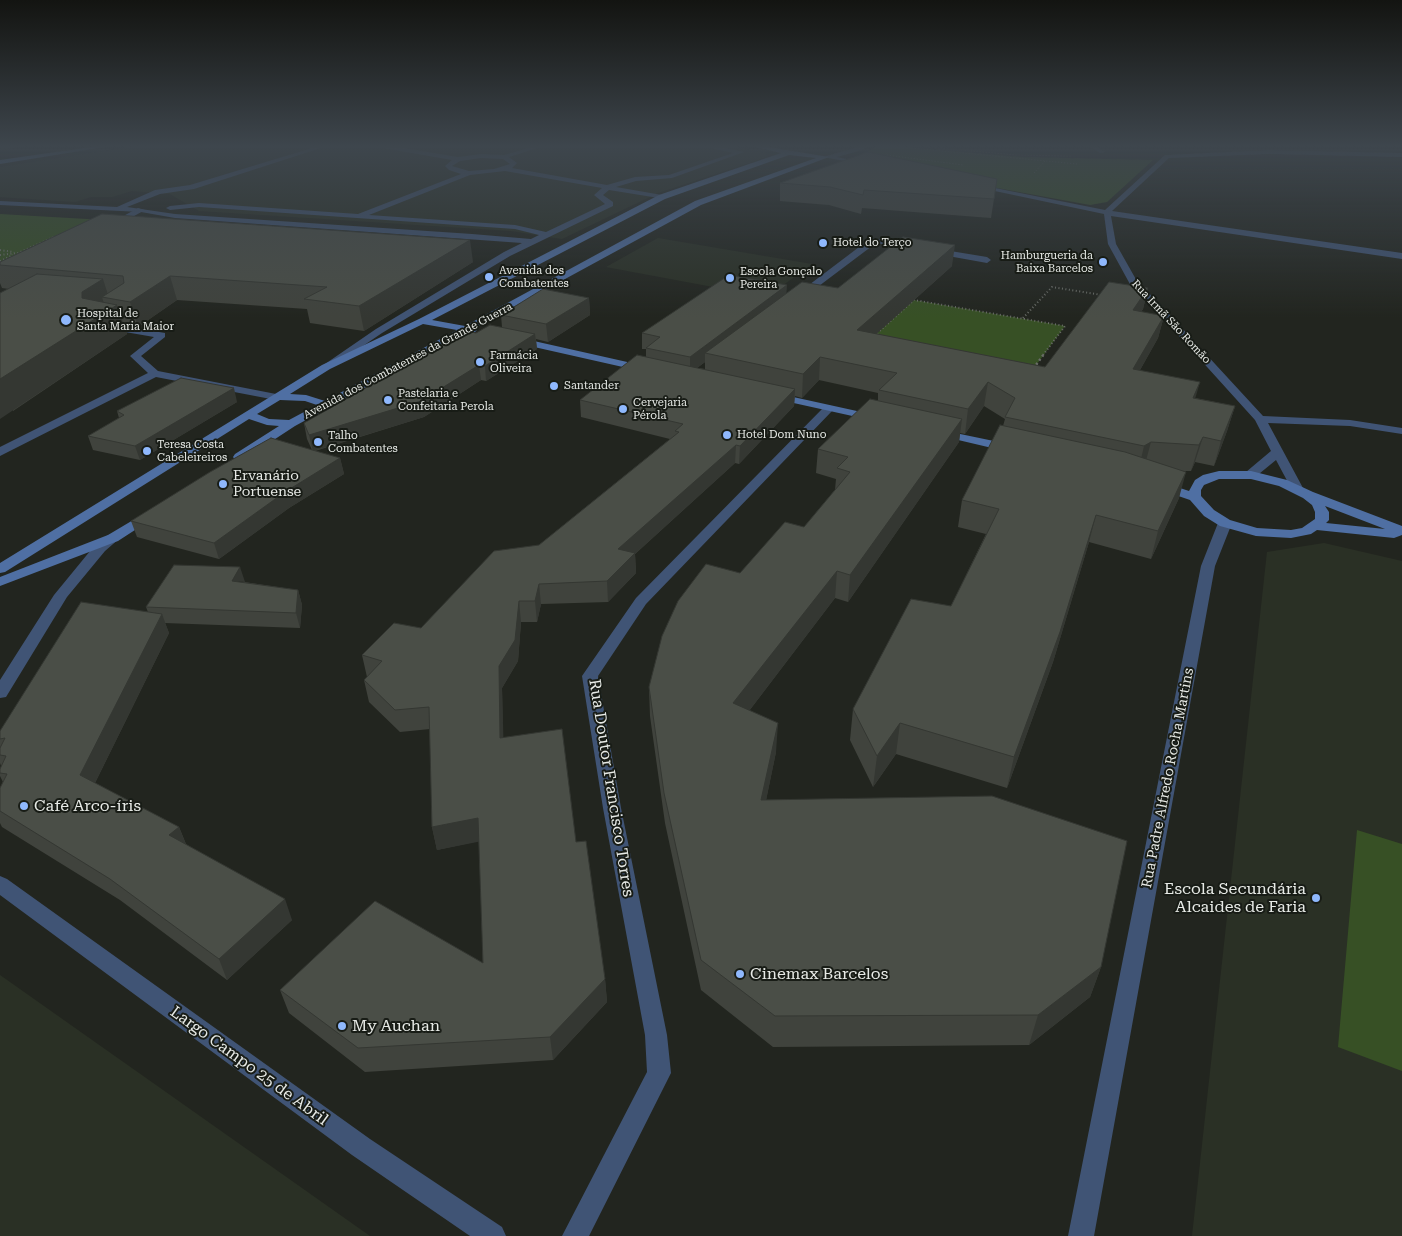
<!DOCTYPE html>
<html>
<head>
<meta charset="utf-8">
<style>
	body { margin:0 }
	canvas { display:block; background:#22251f }
</style>
</head>
<body>
<canvas width="1402" height="1236"></canvas>
<script>
const c = document.querySelector('canvas').getContext('2d');
c.lineJoin = 'round';
function fill(path, color) { c.fillStyle = color; c.fill(path, 'evenodd'); }
const shape = rows => new Path2D(rows.map(r => 'M' + r).join(''));
function strokePath(path, color, width, dash) { c.strokeStyle = color; c.lineWidth = width; c.lineCap = dash ? 'butt' : 'round'; c.setLineDash(dash || []); c.stroke(path); }
function write(font, color, halo, rows, align = 'center') {
  c.font = font + ' "Roboto Serif",serif'; c.lineWidth = 4; c.setLineDash([]); c.textBaseline = 'middle'; c.strokeStyle = halo; c.fillStyle = color; for (const [text, x, y, turn = 0] of rows) {
    c.save(); c.translate(x, y); c.rotate((+turn || 0) * Math.PI / 180); c.textAlign = isNaN(turn) ? turn : align; if (halo) c.strokeText(text, 0, 0); c.fillText(text, 0, 0); c.restore();
  }
}
const built = shape([
	[142,145,725,145,766,153,767,157,658,193,562,239,511,231,199,211,170,194,132,191,112,197,91,197,75,202,0,197,0,167],
	[658,238,812,264,767,297,606,267],
	[1324,543,1402,561,1402,1236,1192,1236,1267,552],
	[0,975,370,1236,0,1236]
]);
const green = shape([
	[879,145,1022,157,1153,160,1107,202,1090,205,850,161],
	[0,214,104,220,0,269],
	[914,300,1065,326,1020,387,855,353],
	[1357,830,1402,844,1402,1071,1338,1047]
]);
const pathFar2 = shape([
	[905,145,1016,155,1072,156],
	[891,146,1077,164],
	[887,155,963,165],
	[1034,173,1045,161],
	[51,238,58,235]
]);
const pathFar1 = shape([
	[0,250,14,252],
	[0,255,18,253,54,237],
	[0,261,13,255],
	[1023,318,1052,287,1102,295],
	[867,355,855,353,914,300,1065,326,1043,355]
]);
const path = shape([
	[861,354,1020,387,1044,354]
]);
const lane = shape([
	[138,208,145,210,114,227,107,225,138,208],
	[105,323,165,333,165,337,141,356,158,371,276,394,281,397,276,400,156,377,0,456,0,447,148,373,130,356,154,337,102,328,102,324,105,323]
]);
const street = shape([
	[322,145,330,145,194,189,160,194,127,207,175,214,472,234,531,239,539,235,515,229,199,207,170,210,166,208,170,206,199,203,358,214,461,174,449,170,445,166,452,160,377,147,374,145,386,145,458,157,481,154,504,155,539,145,547,145,509,157,517,163,512,168,607,185,635,177,669,175,733,153,702,146,701,145,712,145,744,152,672,178,636,181,616,187,662,195,665,195,665,199,609,190,603,195,613,202,613,206,510,256,382,333,329,369,324,366,325,364,376,329,504,252,522,243,175,218,141,212,0,205,0,201,117,207,155,190,190,185,322,145],
	[481,158,503,159,510,164,494,169,469,171,452,166,460,161,481,158],
	[505,171,602,188,594,195,605,204,546,232,515,225,369,215,470,175,505,171],
	[864,145,871,145,862,150,837,157,866,163,866,165,823,157,864,145],
	[1087,145,1094,145,1105,152,1100,153,1087,145],
	[1269,150,1402,153,1402,157,1269,154,1169,158,1112,211,1402,253,1402,259,1111,216,1116,244,1138,283,1157,301,1263,416,1350,420,1402,428,1402,434,1350,426,1268,423,1303,488,1297,492,1291,488,1276,460,1254,478,1246,478,1244,475,1246,472,1271,451,1255,420,1151,305,1131,286,1108,244,1104,214,971,186,975,184,1105,210,1165,155,1269,150],
	[871,238,987,257,991,260,987,263,876,243,803,298,797,298,797,294,871,238],
	[829,405,835,408,833,410,646,604,598,676,621,808,667,1035,671,1073,589,1236,562,1236,647,1072,645,1035,603,808,582,676,636,598,825,406,829,405],
	[1225,519,1232,523,1215,566,1094,1236,1068,1236,1201,566,1218,523,1225,519],
	[113,534,120,538,105,551,67,597,6,697,0,698,0,680,54,595,95,545,108,535,113,534],
	[0,876,7,879,370,1139,502,1227,506,1236,470,1236,352,1155,0,895,0,876]
]);
const secondary = shape([
	[104,145,117,145,0,164,0,160,104,145],
	[746,145,757,145,829,157,701,205,475,328,477,330,475,332,467,332,295,426,243,460,235,460,233,457,235,454,279,426,267,425,249,419,5,572,0,573,0,563,322,365,419,319,659,195,781,153,746,145],
	[789,155,816,158,695,201,465,326,432,320,665,199,789,155],
	[423,324,457,330,325,401,306,395,290,394,330,369,423,324],
	[280,400,305,401,317,405,289,420,269,419,257,414,280,400],
	[516,337,645,366,650,369,645,372,512,342,511,340,516,337],
	[775,393,875,415,881,418,875,421,771,398,770,396,775,393],
	[941,430,1013,445,1015,448,1009,452,937,435,935,433,937,431,941,430],
	[1219,471,1251,471,1287,480,1313,492,1402,526,1402,535,1394,538,1317,530,1311,534,1291,538,1256,536,1220,526,1204,516,1190,500,1158,489,1156,486,1162,482,1189,491,1195,480,1203,475,1219,471],
	[1219,479,1251,479,1279,486,1303,498,1312,505,1315,512,1315,519,1302,528,1291,530,1257,528,1230,520,1214,510,1201,496,1201,490,1204,485,1219,479],
	[1325,506,1385,529,1326,523,1329,520,1329,512,1325,506],
	[150,510,157,514,155,517,118,541,0,586,0,577,108,535,150,510]
]);
const wall = shape([
	[997,179,991,218,862,208,861,214,829,205,780,201,780,183],
	[0,262,473,262,364,331,310,323,307,309,177,300,138,327,124,324,127,334,13,411,9,289,2,288,0,283],
	[952,266,876,334,1045,367,1148,288,1143,309,1141,312,1164,316,1158,338,1140,370,1195,398,1235,406,1227,431,1214,466,1195,462,1191,471,1183,471,1179,498,1151,559,1089,542,1053,662,1007,788,896,754,873,787,850,740,853,709,951,606,986,534,958,527,962,500,1003,426,1005,419,984,406,965,434,960,433,959,442,848,602,835,598,749,711,776,752,766,800,1101,967,1090,997,1029,1045,773,1047,701,990,665,823,650,716,649,687,740,573,804,527,835,490,836,479,816,473,818,449,878,401,878,393,819,380,802,398,795,396,794,406,739,464,735,463,635,554,636,573,608,602,541,604,537,622,521,622,518,661,502,688,503,738,576,842,605,979,607,1002,553,1060,365,1072,289,1013,280,990,483,963,479,841,437,850,432,827,430,729,400,732,369,702,364,680,367,677,362,655,421,628,539,545,670,439,581,417,580,400,646,357,646,349,642,349,642,333,786,293,838,288],
	[705,362,705,369,697,368],
	[589,298,590,315,548,342,536,339,537,349,486,381,481,380,424,417,315,451,340,458,344,474,289,508,219,559,137,537,131,521,312,450,307,439,304,423,476,333,502,327,501,315],
	[237,402,140,460,93,450,88,436,119,418,117,411],
	[244,582,298,590,302,605,300,628,165,623,169,633,95,783,179,827,186,844,292,920,227,980,120,900,2,827,0,823,0,788,3,782,0,776,0,769,1,766,0,763,0,731,148,612,146,607]
]);
const shadedWall = shape([
	[0,145,20,145,21,146,8,149,8,150,0,151],
	[470,240,473,262,364,331,359,306],
	[955,245,952,266,855,353,857,330],
	[170,276,177,300,138,327,130,302],
	[103,279,109,298,102,297,106,311,117,305,127,334,0,419,0,379,82,298,82,292],
	[787,285,786,300,705,353,705,362,690,373,690,357],
	[1148,288,1143,309,1128,332,1133,310],
	[589,298,590,315,548,342,546,324],
	[1164,316,1158,338,1127,393,1133,369],
	[535,334,537,349,486,381,485,366],
	[820,357,819,380,802,398,803,374],
	[479,365,481,380,424,417,313,451,309,435],
	[988,382,984,406,965,434,968,409],
	[1200,382,1193,406,1193,398],
	[234,388,237,402,140,460,135,446],
	[795,389,794,406,739,464,740,446],
	[1235,406,1227,431,1214,466,1221,441],
	[962,419,959,442,848,602,850,575],
	[1203,437,1195,462,1191,471,1199,445],
	[1151,442,1144,468,1138,472,1144,446],
	[736,445,735,463,635,554,636,573,608,602,607,581,618,549],
	[340,458,344,474,289,508,219,559,214,543,285,492],
	[1186,472,1179,498,1151,559,1158,531],
	[1096,515,1089,542,1053,662,1007,788,1014,757],
	[240,567,245,582,232,581],
	[837,571,835,598,733,732,733,703],
	[539,584,541,604,537,622,535,601],
	[298,590,302,605,300,628,296,613],
	[519,601,521,622,518,661,502,688,504,760,500,738,499,666],
	[162,614,169,633,89,795,80,775],
	[778,723,776,752,760,830,761,800],
	[900,723,896,754,873,787,877,756],
	[478,818,482,841,437,850,432,827],
	[179,827,187,847,169,835],
	[285,899,292,920,227,980,219,959],
	[1101,967,1090,997,1029,1045,1038,1015],
	[605,979,607,1002,553,1060,550,1037]
]);
const building = shape([
	[868,152,997,179,994,199,864,190,863,195,830,187,780,183,868,152],
	[102,214,470,240,359,306,304,299,327,287,170,276,130,302,102,297,124,283,123,276,0,265,0,262,102,214],
	[903,237,955,245,857,330,1045,367,1109,282,1148,288,1133,310,1164,316,1133,369,1200,382,1193,398,1235,406,1221,441,1203,437,1199,445,1151,442,1144,446,1005,417,1015,398,988,382,968,409,879,390,897,373,820,357,803,374,705,353,802,282,838,288,903,237],
	[37,274,103,279,82,292,82,298,117,305,0,379,0,293,37,274],
	[729,275,787,285,690,357,646,348,660,337,642,333,729,275],
	[543,289,589,298,546,324,501,315,543,289],
	[490,325,535,334,485,366,479,365,421,401,309,435,304,423,466,331,476,333,490,325],
	[637,355,795,389,740,446,736,445,618,549,635,553,607,581,539,584,535,601,519,601,515,640,499,666,500,738,562,729,576,842,586,841,605,979,550,1037,358,1048,280,990,375,901,483,963,478,818,432,827,429,707,395,710,364,680,382,661,362,655,394,623,421,628,494,551,539,545,679,432,675,431,683,424,580,400,637,355],
	[181,378,234,388,135,446,88,436,124,415,117,411,181,378],
	[870,399,962,419,850,575,837,571,733,703,778,723,761,800,992,796,1127,841,1101,967,1038,1015,775,1016,701,960,664,793,649,687,662,636,678,601,706,564,740,573,785,522,804,527,850,472,837,468,848,457,818,449,870,399],
	[1000,425,1125,452,1186,472,1158,531,1096,515,1060,632,1014,757,900,723,877,756,853,709,911,599,951,606,999,509,962,500,1000,425],
	[271,438,340,458,285,492,214,543,131,521,210,472,271,438],
	[174,565,240,567,232,581,298,590,296,613,146,607,174,565],
	[81,602,162,614,80,775,179,827,169,835,285,899,219,959,110,879,0,811,0,788,7,774,0,773,0,769,6,756,0,755,0,748,5,738,0,739,0,731,81,602]
]);
const markers = [
	[823,243,5,"#8fb8fd"],
	[1103,262,5,"#8fb8fd"],
	[489,277,5,"#8fb8fd"],
	[730,278,5,"#8fb8fd"],
	[66,320,6,"#8fb8fd"],
	[480,362,5,"#8fb8fd"],
	[554,386,5,"#8fb8fd"],
	[388,400,5,"#8fb8fd"],
	[623,409,5,"#8fb8fd"],
	[727,435,5,"#8fb8fd"],
	[318,442,5,"#8fb8fd"],
	[147,451,5,"#8fb8fd"],
	[223,484,5,"#8fb8fd"],
	[24,806,5,"#8fb8fd"],
	[1316,898,5,"#8fb8fd"],
	[740,974,5,"#8fb8fd"],
	[342,1026,5,"#8fb8fd"]
];
const farPoinames = [
	["Hotel do Terço",833,243],
	["Hamburgueria da",1093,256,"right"],
	["Baixa Barcelos",1093,269,"right"],
	["Avenida dos",499,271],
	["Combatentes",499,284],
	["Escola Gonçalo",740,272],
	["Pereira",740,285],
	["Hospital de",77,314],
	["Santa Maria Maior",77,327],
	["Farmácia",490,356],
	["Oliveira",490,369],
	["Santander",564,386],
	["Pastelaria e",398,394],
	["Confeitaria Perola",398,407],
	["Cervejaria",633,403],
	["Pérola",633,416],
	["Hotel Dom Nuno",737,435],
	["Talho",328,436],
	["Combatentes",328,449],
	["Teresa Costa",157,445],
	["Cabeleireiros",157,458]
];
const farStreetnames = [
	["Rua Irmã São Romão",1171,322,47],
	["Avenida dos Combatentes da Grande Guerra",408,361,-28]
];
const poiNames = [
	["Ervanário",233,476],
	["Portuense",233,492]
];
const streetNames = [
	["Rua Padre Alfredo Rocha Martins",1168,778,-79]
];
const nearStreetnames = [
	["Rua Doutor Francisco Torres",611,788,81],
	["Largo Campo 25 de Abril",249,1066,36]
];
const nearPoinames = [
	["Café Arco-íris",34,806],
	["Escola Secundária",1306,889,"right"],
	["Alcaides de Faria",1306,907,"right"],
	["Cinemax Barcelos",750,974],
	["My Auchan",352,1026]
];
fill(built, '#2a3025');
fill(green, '#375025');
strokePath(pathFar2, '#6b6e69', 1, [1, 2]);
strokePath(pathFar1, '#6b6e69', 2, [1, 2.5]);
strokePath(path, '#6b6e69', 2.5, [2, 3]);
fill(lane, '#405475');
fill(street, '#405475');
fill(secondary, '#4f6fa3');
fill(wall, '#40433d');
fill(shadedWall, '#343732');
fill(building, '#4a4e47');
strokePath(building, '#343732', 1);
const sky = c.createLinearGradient(0, 0, 0, 318);
sky.addColorStop(0, '#131411');
sky.addColorStop(0.46, '#3e464d');
sky.addColorStop(1, '#3e464d00');
c.fillStyle = sky;
c.fillRect(0, 0, 1402, 318);
for (const [x, y, r, color] of markers) { const dot = new Path2D(); dot.arc(x, y, r, 0, 2 * Math.PI); c.fillStyle = color; c.fill(dot); strokePath(dot, '#181c16', 2); }
write('11px', '#e7eae6', '#181c16', farPoinames, 'left');
write('11px', '#e7eae6', '#181c16', farStreetnames);
write('14px', '#e7eae6', '#181c16', poiNames, 'left');
write('14px', '#e7eae6', '#181c16', streetNames);
write('16px', '#e7eae6', '#181c16', nearStreetnames);
write('16px', '#e7eae6', '#181c16', nearPoinames, 'left');
</script>
</body>
</html>
